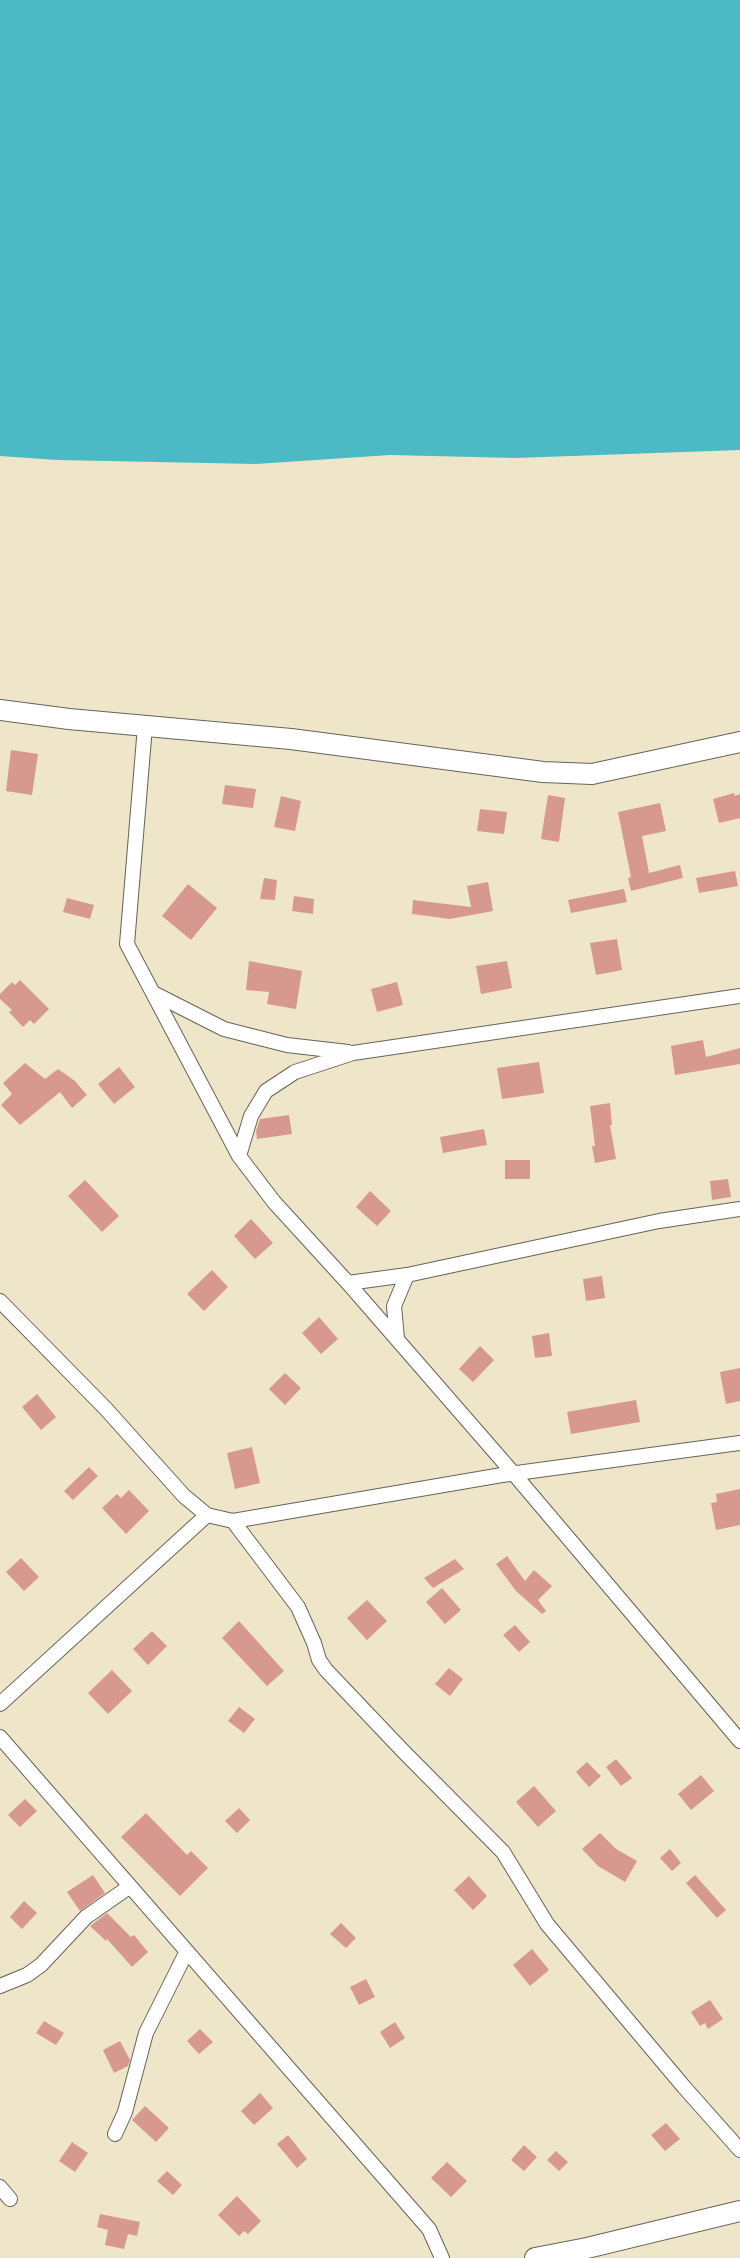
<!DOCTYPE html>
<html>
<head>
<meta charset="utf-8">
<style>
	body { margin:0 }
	canvas { display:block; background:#efe6c9 }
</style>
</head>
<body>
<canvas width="740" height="2258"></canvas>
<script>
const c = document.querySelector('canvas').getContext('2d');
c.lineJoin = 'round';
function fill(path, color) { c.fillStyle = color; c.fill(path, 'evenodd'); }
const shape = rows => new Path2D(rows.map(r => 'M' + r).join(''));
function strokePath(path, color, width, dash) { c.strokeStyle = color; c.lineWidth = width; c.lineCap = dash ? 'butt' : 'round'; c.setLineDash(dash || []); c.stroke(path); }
const water = shape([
	[0,0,740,0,740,450,515,458,390,455,256,464,57,460,0,456]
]);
const building = shape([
	[11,750,38,754,32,795,6,791],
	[225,785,256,789,253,808,222,804],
	[734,793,735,796,740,794,740,818,719,823,713,799],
	[548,795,565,798,559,842,541,839],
	[281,796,301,801,295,831,274,827],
	[660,803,666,831,642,836,649,873,680,865,683,878,631,891,628,878,631,877,618,812],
	[480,809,507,812,504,834,477,831],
	[735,871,738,886,699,893,696,878],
	[264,878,277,880,275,900,260,899],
	[488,882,493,911,450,919,412,914,413,900,471,907,467,886],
	[188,884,217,908,191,940,162,916],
	[624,889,627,902,571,913,568,900],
	[294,896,314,899,313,914,292,911],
	[67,898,94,905,90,919,63,912],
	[617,939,622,970,596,975,590,943],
	[249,961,302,971,296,1009,267,1004,269,992,246,990],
	[507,961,512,988,481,994,476,966],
	[20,980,49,1009,34,1024,30,1020,23,1027,9,1012,12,1010,0,999,0,994,12,982,15,985],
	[397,982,403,1005,377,1012,371,989],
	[703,1040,706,1057,740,1048,740,1064,675,1075,671,1046],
	[539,1062,544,1093,502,1099,497,1068],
	[25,1063,45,1079,58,1069,75,1081,87,1095,72,1108,60,1092,20,1125,1,1105,12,1094,3,1083],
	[119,1067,135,1087,114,1104,98,1084],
	[610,1103,612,1125,610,1125,616,1159,595,1163,592,1146,595,1146,590,1106],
	[289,1115,292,1134,257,1139,256,1131,260,1119],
	[484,1129,487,1145,443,1153,440,1137],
	[505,1160,530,1160,530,1179,505,1179],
	[728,1179,731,1197,712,1200,710,1181],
	[85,1180,119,1216,102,1232,68,1196],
	[370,1191,391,1211,377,1226,356,1207],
	[251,1219,273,1243,255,1259,234,1236],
	[212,1270,228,1287,204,1311,187,1294],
	[602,1276,605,1298,586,1301,583,1279],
	[319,1317,338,1339,321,1354,302,1333],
	[549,1333,552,1356,535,1358,532,1336],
	[480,1346,494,1360,473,1382,459,1369],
	[740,1368,740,1401,726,1404,720,1372],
	[285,1373,301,1388,285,1405,269,1389],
	[37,1394,56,1417,41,1430,22,1407],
	[636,1400,640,1422,571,1434,567,1412],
	[252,1447,260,1483,235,1489,227,1453],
	[89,1467,98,1476,73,1500,64,1491],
	[740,1489,740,1525,716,1530,711,1503,717,1502,716,1494],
	[129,1490,149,1511,126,1534,102,1508,117,1494,121,1498],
	[507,1556,525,1581,534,1570,552,1586,538,1600,546,1611,542,1614,516,1591,496,1564],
	[21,1558,39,1577,24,1591,6,1572],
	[455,1559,464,1569,433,1588,424,1578],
	[442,1588,461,1610,445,1624,426,1602],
	[367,1600,387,1621,367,1640,347,1618],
	[239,1621,284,1671,267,1686,222,1638],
	[515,1625,530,1642,519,1652,503,1635],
	[152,1631,167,1646,148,1665,133,1649],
	[449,1668,463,1679,450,1696,435,1684],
	[112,1670,132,1691,108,1714,88,1693],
	[239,1707,255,1719,244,1733,228,1721],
	[616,1759,632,1778,621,1786,606,1767],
	[587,1762,601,1776,589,1787,576,1772],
	[701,1775,714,1791,691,1810,678,1794],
	[534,1786,556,1811,538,1827,516,1802],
	[25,1799,37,1811,20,1827,8,1815],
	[239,1808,250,1820,237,1833,225,1821],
	[146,1813,187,1855,191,1851,208,1868,180,1896,121,1837],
	[600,1833,616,1849,637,1861,625,1882,598,1866,582,1849],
	[670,1849,681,1863,672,1871,660,1858],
	[93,1875,105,1893,80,1911,67,1892],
	[695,1875,726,1910,717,1918,686,1883],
	[469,1876,487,1896,473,1910,454,1890],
	[24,1901,37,1913,22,1929,10,1917],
	[107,1913,131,1937,134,1935,148,1952,132,1967,107,1939,106,1941,90,1926],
	[341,1923,356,1938,346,1948,330,1934],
	[532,1949,549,1970,530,1986,513,1965],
	[366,1979,375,1997,359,2005,350,1987],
	[710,2000,723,2019,708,2029,705,2023,700,2026,691,2012],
	[44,2021,64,2033,56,2045,36,2033],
	[395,2022,405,2038,390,2048,380,2032],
	[200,2029,213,2042,199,2054,187,2041],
	[120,2041,130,2060,128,2066,114,2073,103,2050],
	[260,2093,273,2108,254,2125,241,2111],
	[145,2106,169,2128,156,2142,132,2120],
	[666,2123,680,2139,665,2151,651,2135],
	[288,2135,307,2159,297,2168,277,2144],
	[72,2142,88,2153,75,2172,59,2161],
	[524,2145,537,2157,524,2171,511,2160],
	[556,2151,568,2162,559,2171,547,2160],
	[447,2162,467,2181,451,2197,431,2178],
	[167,2171,182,2185,173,2195,157,2181],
	[237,2196,261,2221,248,2234,244,2231,239,2236,218,2215],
	[100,2214,140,2222,137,2236,128,2234,124,2249,105,2245,108,2230,97,2227]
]);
const street = shape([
	[145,726,127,944,239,1156,274,1202,348,1283,514,1474,740,1741],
	[155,994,224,1029,287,1045,348,1052],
	[239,1156,251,1116,266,1091,295,1072,353,1053,740,996],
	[348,1283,407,1275,659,1221,740,1209],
	[0,1301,106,1409,184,1496,207,1515,233,1521,502,1475,740,1443],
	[397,1339,394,1306,407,1275],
	[233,1521,298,1607,314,1643,319,1660,326,1670,403,1751,503,1852,547,1924,684,2087,740,2150],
	[0,1704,207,1515],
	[0,1737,429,2229,442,2258],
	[0,1986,27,1975,41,1965,86,1917,129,1887],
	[115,2134,125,2112,146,2033,186,1953],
	[0,2187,10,2199]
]);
const secondary = shape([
	[0,710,69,719,291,739,543,772,592,774,740,742],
	[535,2258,587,2248,740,2211]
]);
fill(water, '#4cbac5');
fill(building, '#d7988f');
strokePath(street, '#666359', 16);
strokePath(secondary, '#666359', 22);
strokePath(street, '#fff', 14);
strokePath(secondary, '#fff', 20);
</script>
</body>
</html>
